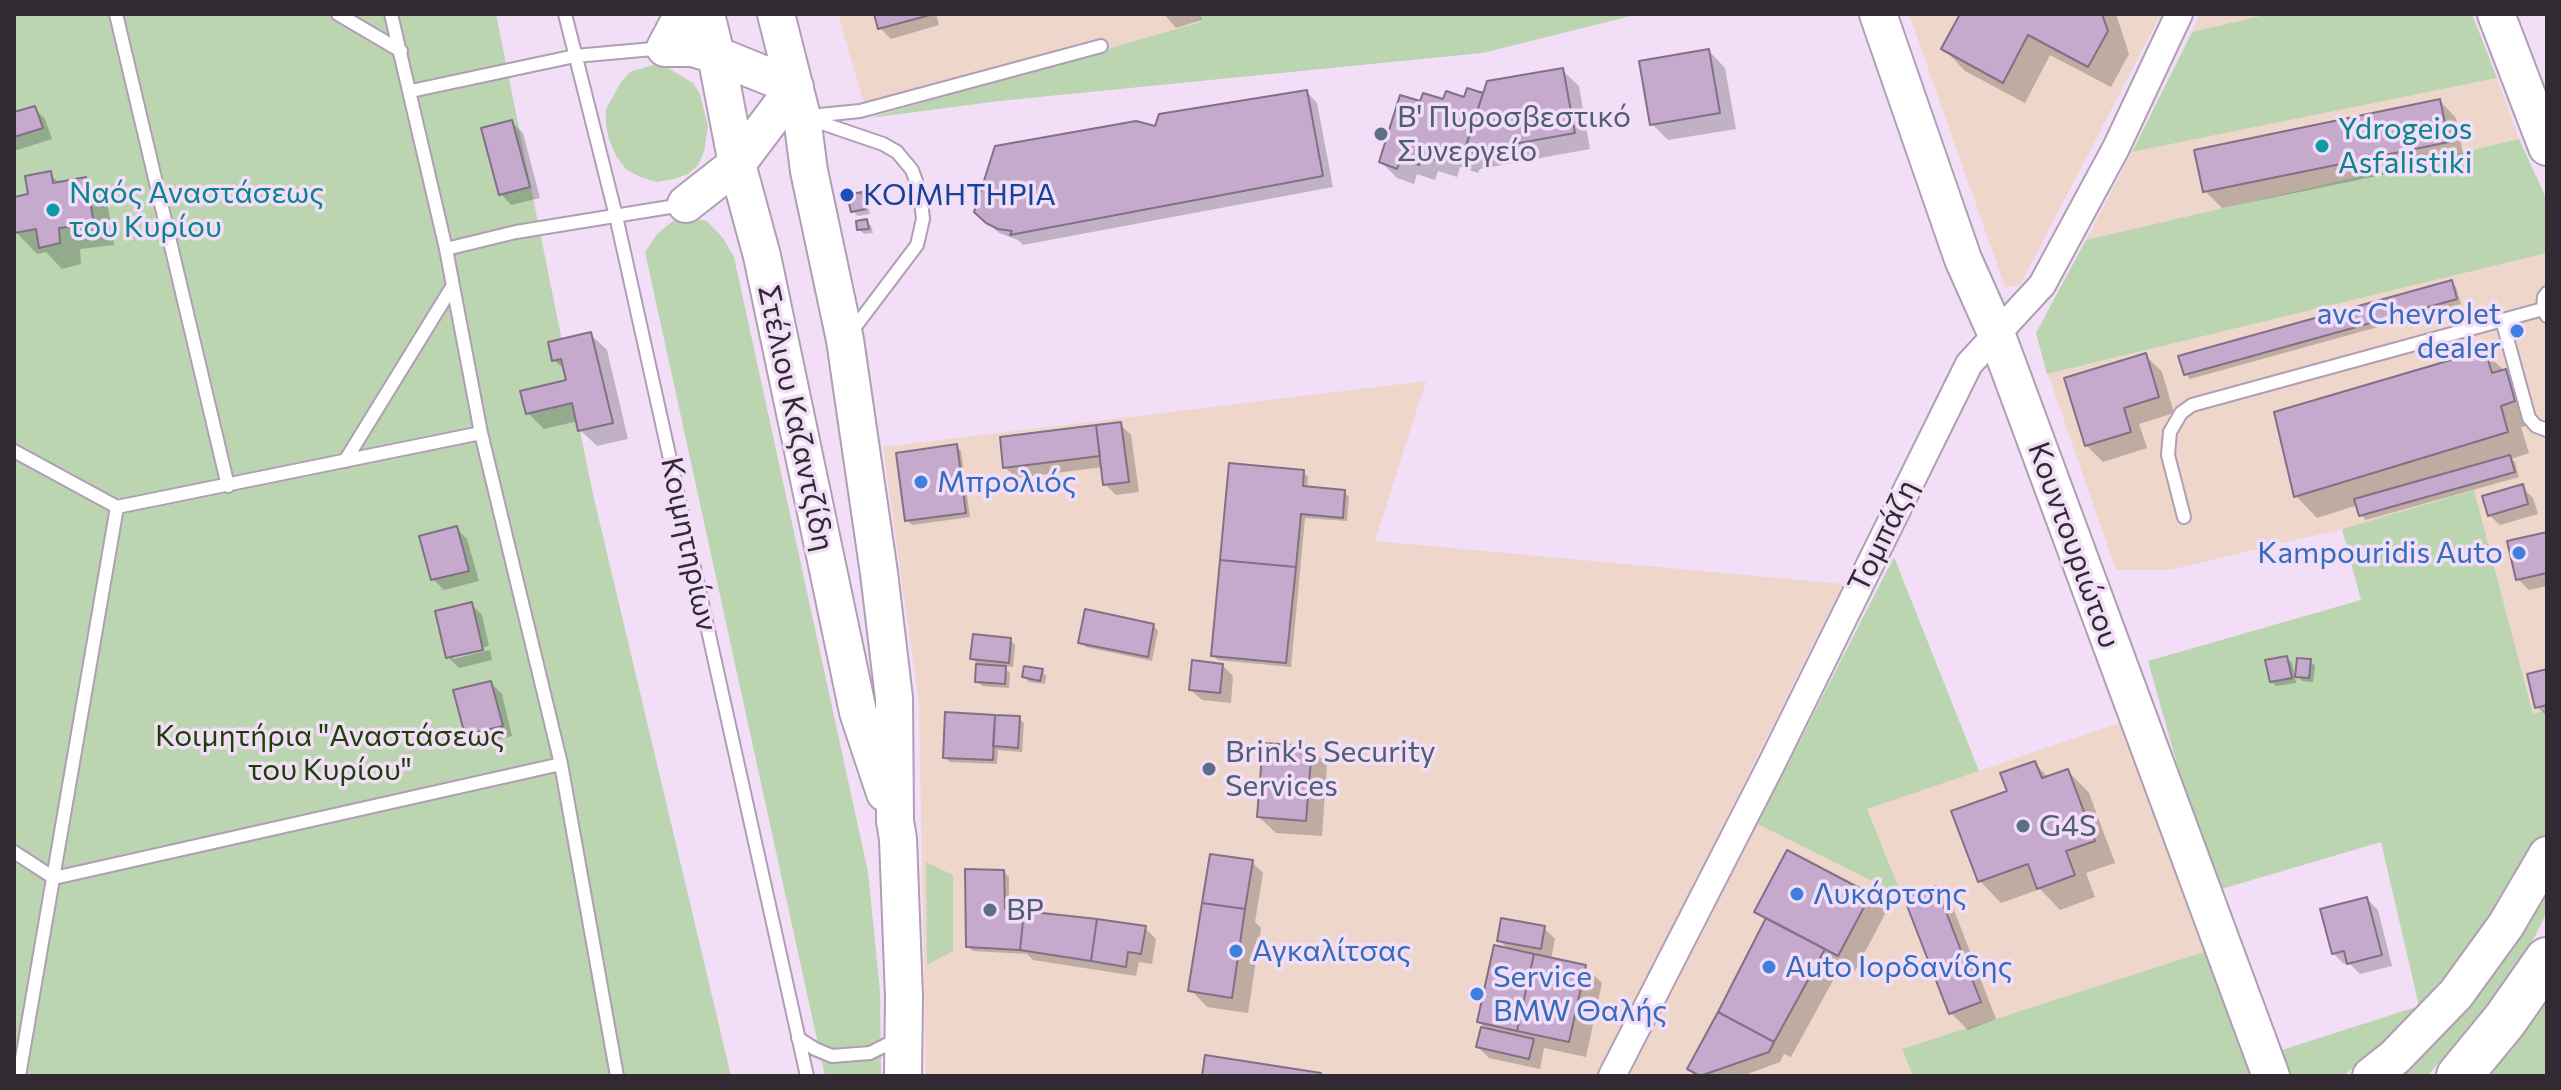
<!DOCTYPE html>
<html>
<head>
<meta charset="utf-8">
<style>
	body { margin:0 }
	#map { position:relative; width:2561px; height:1090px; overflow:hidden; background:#f2def7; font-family:Commissioner,sans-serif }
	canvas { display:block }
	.frame { position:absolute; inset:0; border:16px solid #312a33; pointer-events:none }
</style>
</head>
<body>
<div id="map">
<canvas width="2561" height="1090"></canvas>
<div class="frame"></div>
</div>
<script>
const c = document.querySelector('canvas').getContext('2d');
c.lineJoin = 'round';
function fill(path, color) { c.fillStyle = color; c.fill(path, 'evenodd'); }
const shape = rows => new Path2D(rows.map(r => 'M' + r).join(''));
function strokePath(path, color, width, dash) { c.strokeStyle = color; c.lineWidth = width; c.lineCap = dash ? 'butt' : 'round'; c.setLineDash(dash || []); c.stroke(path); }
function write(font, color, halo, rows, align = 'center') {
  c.font = font + ' Commissioner,sans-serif'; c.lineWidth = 7; c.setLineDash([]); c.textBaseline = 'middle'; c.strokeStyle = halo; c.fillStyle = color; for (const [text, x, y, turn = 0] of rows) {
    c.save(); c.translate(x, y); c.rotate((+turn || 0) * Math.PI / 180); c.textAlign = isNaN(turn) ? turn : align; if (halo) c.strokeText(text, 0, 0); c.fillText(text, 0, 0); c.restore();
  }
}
const commercial = shape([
	[838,14,1199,14,1202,22,1102,52,1099,38,864,103],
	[1909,14,2161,14,2020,285,2005,287],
	[2200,14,2269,14,2192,32],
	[2497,78,2519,139,2086,240,2132,152],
	[2547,253,2547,710,2533,714,2474,490,2342,529,2169,570,2116,570,2048,374],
	[1426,381,1375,541,1843,584,1599,1076,926,1076,919,704,883,447],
	[2125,721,2210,950,1902,1049,1913,1076,1629,1076,1757,824,1901,896,1867,809]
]);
const green = shape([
	[14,14,496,14,592,490,731,1076,14,1076],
	[1199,14,1639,14,1482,53,999,101,869,118,1201,22],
	[2269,14,2472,14,2497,78,2132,152,2192,32],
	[653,65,668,68,693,83,700,94,708,126,704,152,698,165,688,174,674,179,657,182,640,177,626,169,616,156,609,139,606,125,606,109,621,82,630,72],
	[2519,139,2547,200,2547,253,2047,374,2036,333,2086,240],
	[688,217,707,221,723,238,734,257,868,872,880,991,881,1076,825,1076,645,252,657,234,674,220],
	[2474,490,2533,714,2547,710,2547,831,2532,858,2478,938,2396,1032,2343,1076,2288,1076,2279,1051,2419,1006,2381,842,2218,890,2190,810,2148,661,2361,600,2342,529],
	[1894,557,1979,771,1867,809,1902,896,1757,824],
	[926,862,953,875,953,951,927,965],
	[2547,884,2547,912,2534,938,2485,1012,2427,1076,2396,1076],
	[2210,950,2258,1076,1913,1076,1902,1049],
	[2547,1000,2547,1076,2487,1076,2532,1021]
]);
const shadow = shape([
	[876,14,936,14,939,25,891,39,880,28],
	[1164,14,1200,14,1202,20,1176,28],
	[1963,14,2116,14,2129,54,2111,87,2050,55,2025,103,1965,71,1944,49],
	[1709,51,1725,68,1736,129,1668,140,1652,124],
	[1562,70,1579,86,1590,149,1480,169,1478,173,1460,167,1457,177,1438,171,1435,180,1417,174,1414,184,1397,178,1381,162,1422,103,1466,99,1469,91,1484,96],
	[1307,92,1317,103,1333,187,1023,245,1018,240,999,233,977,212,1157,128],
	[2440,101,2456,118,2464,158,2222,208,2205,191],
	[34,108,45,119,52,139,14,151,14,115],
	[512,122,523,133,540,198,511,205,501,194],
	[50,174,60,184,85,179,107,201,114,245,80,249,81,264,62,269,46,252,37,254,16,232,14,199,31,196],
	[861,194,866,199,870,214,858,216,853,211],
	[866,221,871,226,873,233,864,234,859,229],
	[2451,282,2456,287,2461,304,2190,379,2186,374],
	[590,334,607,350,628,439,597,446,580,430,578,421,544,429,528,413,569,381,567,372,554,360],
	[2485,352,2527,393,2536,423,2521,427,2529,453,2511,459,2515,462,2519,477,2366,520,2361,515,2358,505,2317,518,2296,496],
	[2145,355,2162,372,2174,413,2139,424,2147,448,2103,462,2086,445],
	[1120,424,1131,435,1139,492,1116,495,1105,484,1103,467,1016,478,1005,467],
	[956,446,961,451,970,517,912,525,907,520],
	[1303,472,1308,477,1307,488,1344,492,1349,497,1347,521,1305,518,1291,667,1218,660,1213,655],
	[2522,487,2533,498,2538,514,2500,525,2489,515],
	[456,528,467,539,479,581,444,590,433,579],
	[2547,534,2547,586,2529,590,2518,579],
	[471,604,482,615,489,646,453,655,453,659,490,650,492,660,459,668,448,657],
	[1154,626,1158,631,1152,661,1086,647,1081,642],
	[1010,640,1015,645,1013,667,1003,666,1010,673,1009,688,982,686,977,681,978,664,972,659],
	[2287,658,2292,663,2296,683,2276,686,2271,681],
	[2310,661,2315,666,2313,682,2302,681,2298,676],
	[1222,665,1233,676,1231,703,1202,700,1191,690],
	[1042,671,1046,676,1045,684,1029,682,1024,677],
	[2547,671,2547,716,2537,707],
	[491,683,502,694,512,736,477,745,466,734],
	[1019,718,1024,723,1022,752,998,750,997,764,950,762,945,757],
	[1311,748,1327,764,1322,836,1276,833,1259,817],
	[2034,763,2049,778,2068,771,2089,793,2115,863,2086,873,2095,897,2060,910,2040,889,2001,903,1980,881,2009,792],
	[1252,862,1263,873,1255,922,1261,928,1248,1013,1207,1007,1191,990],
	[1004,872,1009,877,1009,912,1145,928,1156,939,1152,964,1139,962,1136,976,1033,960,1027,954,973,951,968,946],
	[1935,888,1952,905,1996,1019,1968,1030,1951,1013,1907,899],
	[1869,895,1886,912,1855,971,1842,964,1791,1057,1784,1054,1780,1062,1742,1076,1697,1076,1689,1068,1767,921,1757,911],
	[2367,899,2378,910,2392,966,2360,974,2349,963,2344,964,2333,953],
	[1544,928,1555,939,1551,959,1585,967,1602,983,1586,1057,1544,1048,1540,1069,1489,1058,1478,1047,1488,1031,1479,1022,1509,950,1499,940]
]);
const building = shape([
	[874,14,929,14,930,15,878,29,874,14],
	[1960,14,2102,14,2108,31,2088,67,2028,35,2003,83,1941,49,1960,14],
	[1709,49,1720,113,1650,125,1639,61,1709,49],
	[1563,68,1575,133,1464,153,1487,81,1563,68],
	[1467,88,1483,93,1462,158,1444,152,1441,162,1422,155,1419,165,1401,159,1397,169,1379,162,1400,95,1420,101,1423,93,1443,99,1446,91,1464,97,1467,88],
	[1307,90,1323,176,1010,235,1012,231,998,229,986,223,974,212,995,146,1136,121,1155,126,1159,114,1307,90],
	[2440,99,2449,142,2203,192,2194,150,2440,99],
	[35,106,43,128,14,137,14,112,35,106],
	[512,120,530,187,499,195,481,128,512,120],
	[51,171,53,183,86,177,94,224,59,228,60,243,39,248,36,229,14,233,14,197,28,194,25,176,51,171],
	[862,192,866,209,851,212,847,195,862,192],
	[867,219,869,229,857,230,856,221,867,219],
	[2452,280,2457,299,2184,375,2178,356,2452,280],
	[591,332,613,423,578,431,572,403,526,414,520,391,566,380,561,359,552,361,548,342,591,332],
	[2485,350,2492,373,2506,369,2515,401,2501,406,2508,432,2294,497,2274,412,2485,350],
	[2146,353,2159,397,2124,408,2131,432,2085,446,2064,378,2146,353],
	[1121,422,1129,482,1103,485,1096,425,1121,422],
	[1096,425,1100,456,1003,468,1000,437,1096,425],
	[957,444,966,513,905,521,896,453,957,444],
	[2510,455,2515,472,2359,516,2354,499,2510,455],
	[1229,463,1304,470,1303,486,1345,490,1343,518,1301,514,1296,567,1220,560,1229,463],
	[2523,484,2528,504,2488,516,2482,496,2523,484],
	[457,526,469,571,431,580,419,536,457,526],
	[2547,532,2547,573,2516,580,2507,541,2547,532],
	[1220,560,1296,567,1286,663,1211,656,1220,560],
	[472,602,483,650,446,658,435,611,472,602],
	[1085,609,1154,624,1148,657,1078,643,1085,609],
	[973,634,1011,638,1009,663,970,659,973,634],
	[2287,656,2292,678,2270,682,2265,660,2287,656],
	[2297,658,2311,659,2309,678,2295,677,2297,658],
	[1192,660,1223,664,1220,693,1189,690,1192,660],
	[976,664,1006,666,1005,684,975,682,976,664],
	[1024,666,1043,669,1040,681,1022,677,1024,666],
	[2547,669,2547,705,2535,708,2527,674,2547,669],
	[491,681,503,726,465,735,453,690,491,681],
	[945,712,995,715,993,760,943,758,945,712],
	[995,715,1020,716,1018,748,993,746,995,715],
	[1263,743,1312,746,1306,821,1257,817,1263,743],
	[2035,761,2042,778,2068,769,2095,841,2066,851,2075,875,2037,889,2028,864,1978,882,1951,811,2007,791,2000,773,2035,761],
	[1787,850,1871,894,1838,956,1754,912,1787,850],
	[1210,854,1253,860,1245,909,1202,903,1210,854],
	[965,869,1004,870,1005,909,1024,911,1020,950,966,947,965,869],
	[1936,886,1981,1002,1949,1014,1904,898,1936,886],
	[2367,897,2382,955,2347,964,2344,951,2332,954,2320,909,2367,897],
	[1202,903,1245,909,1232,998,1188,991,1202,903],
	[1024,911,1097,919,1091,961,1020,950,1024,911],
	[1501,918,1545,926,1541,949,1497,941,1501,918],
	[1766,918,1825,949,1774,1042,1718,1012,1766,918],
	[1097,919,1146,926,1141,954,1128,952,1126,967,1091,961,1097,919],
	[1494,945,1534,954,1517,1031,1477,1022,1494,945],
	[1534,954,1586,965,1569,1042,1517,1031,1534,954],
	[1718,1012,1774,1042,1769,1052,1700,1076,1687,1069,1718,1012],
	[1481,1027,1534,1039,1529,1059,1476,1047,1481,1027],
	[1205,1055,1321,1073,1321,1076,1202,1076,1205,1055]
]);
const lane = shape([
	[116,14,228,486],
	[338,14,401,51],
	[391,14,446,249,481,433,561,764,617,1076],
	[565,14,616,216,807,1076],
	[411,91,575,56,664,48],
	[810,116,860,111,1101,46],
	[807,118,883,144,897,152,912,170,920,192,923,219,917,245,849,335],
	[446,249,516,232,682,205],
	[2547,316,2543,309,2544,297,2547,293],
	[2502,320,2529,418,2536,426,2547,430],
	[14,451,117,507,481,433],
	[345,461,452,287],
	[2184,517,2168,455,2170,432,2181,413,2192,405,2543,309],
	[14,852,54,878,561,764],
	[798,1038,815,1049,832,1056,870,1053,898,1039],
	[19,1076,117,507]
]);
const street = shape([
	[1612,1076,1770,767,1969,364,2042,285,2116,148,2179,14]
]);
const secondary = shape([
	[683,14,665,48,693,48,716,55,795,87],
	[706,14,716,55,737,164,762,256,858,712,885,793],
	[776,14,802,117,809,171,845,340,879,573,894,698,895,821,898,839,904,997,903,1076],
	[1878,14,1963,259,1996,333,2271,1076],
	[2496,14,2547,147],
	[686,204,737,164,795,87],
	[2371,1076,2395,1057,2456,994,2506,925,2547,855]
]);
const highway = shape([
	[2459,1076,2505,1020,2547,960]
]);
const markers = [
	[1381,134,8,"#5c6f8a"],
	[2322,146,8,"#0f9aa8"],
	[847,195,8,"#1a4fb4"],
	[53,210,8,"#0f9aa8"],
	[2517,331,8,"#3f7fe0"],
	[921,482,8,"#3f7fe0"],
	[2519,553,8,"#3f7fe0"],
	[1209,769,8,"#5c6f8a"],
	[2023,826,8,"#5c6f8a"],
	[1797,894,8,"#3f7fe0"],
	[990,910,8,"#5c6f8a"],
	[1236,951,8,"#3f7fe0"],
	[1769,967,8,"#3f7fe0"],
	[1477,994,8,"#3f7fe0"]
];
const serviceNames = [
	["Β' Πυροσβεστικό",1397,117],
	["Συνεργείο",1397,151],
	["Brink's Security",1225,752],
	["Services",1225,786],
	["G4S",2039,826],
	["BP",1006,910]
];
const cultureNames = [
	["Ydrogeios",2338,129],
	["Asfalistiki",2338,163],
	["Ναός Αναστάσεως",69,193],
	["του Κυρίου",69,227]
];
const transitNames = [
	["ΚΟΙΜΗΤΗΡΙΑ",863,195]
];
const shopNames = [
	["avc Chevrolet",2501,314,"right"],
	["dealer",2501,348,"right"],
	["Μπρολιός",937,482],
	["Kampouridis Auto",2503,553,"right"],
	["Λυκάρτσης",1813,894],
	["Αγκαλίτσας",1252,951],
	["Auto Ιορδανίδης",1785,967],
	["Service",1493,977],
	["BMW Θαλής",1493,1011]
];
const streetNames = [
	["Στέλιου Καζαντζίδη",796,418,78],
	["Τομπάζη",1883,536,-64],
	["Κοιμητηρίων",689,544,78],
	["Κουντουριώτου",2074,545,70]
];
const parkNames = [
	["Κοιμητήρια \"Αναστάσεως",330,736],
	["του Κυρίου\"",330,770]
];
fill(commercial, '#eed6cb');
fill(green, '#bad5af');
fill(shadow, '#0003');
fill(building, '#c6aace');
strokePath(building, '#817086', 2);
strokePath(lane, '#b09eb5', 16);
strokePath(street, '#b09eb5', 30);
strokePath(secondary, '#b09eb5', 40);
strokePath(highway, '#b09eb5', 48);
strokePath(lane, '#fff', 12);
strokePath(street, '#fff', 26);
strokePath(secondary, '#fff', 36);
strokePath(highway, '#fff', 44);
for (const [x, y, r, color] of markers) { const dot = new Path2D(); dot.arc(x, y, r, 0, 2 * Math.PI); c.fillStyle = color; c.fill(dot); strokePath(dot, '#f2def7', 3); }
write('30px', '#4e5e75', '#f2def7', serviceNames, 'left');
write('30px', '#0d838f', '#f2def7', cultureNames, 'left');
write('30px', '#164399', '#f2def7', transitNames, 'left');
write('30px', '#366cbe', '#f2def7', shopNames, 'left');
write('30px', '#312a33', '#f2def7', streetNames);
write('30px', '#1d3f08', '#f2def7', parkNames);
</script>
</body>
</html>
